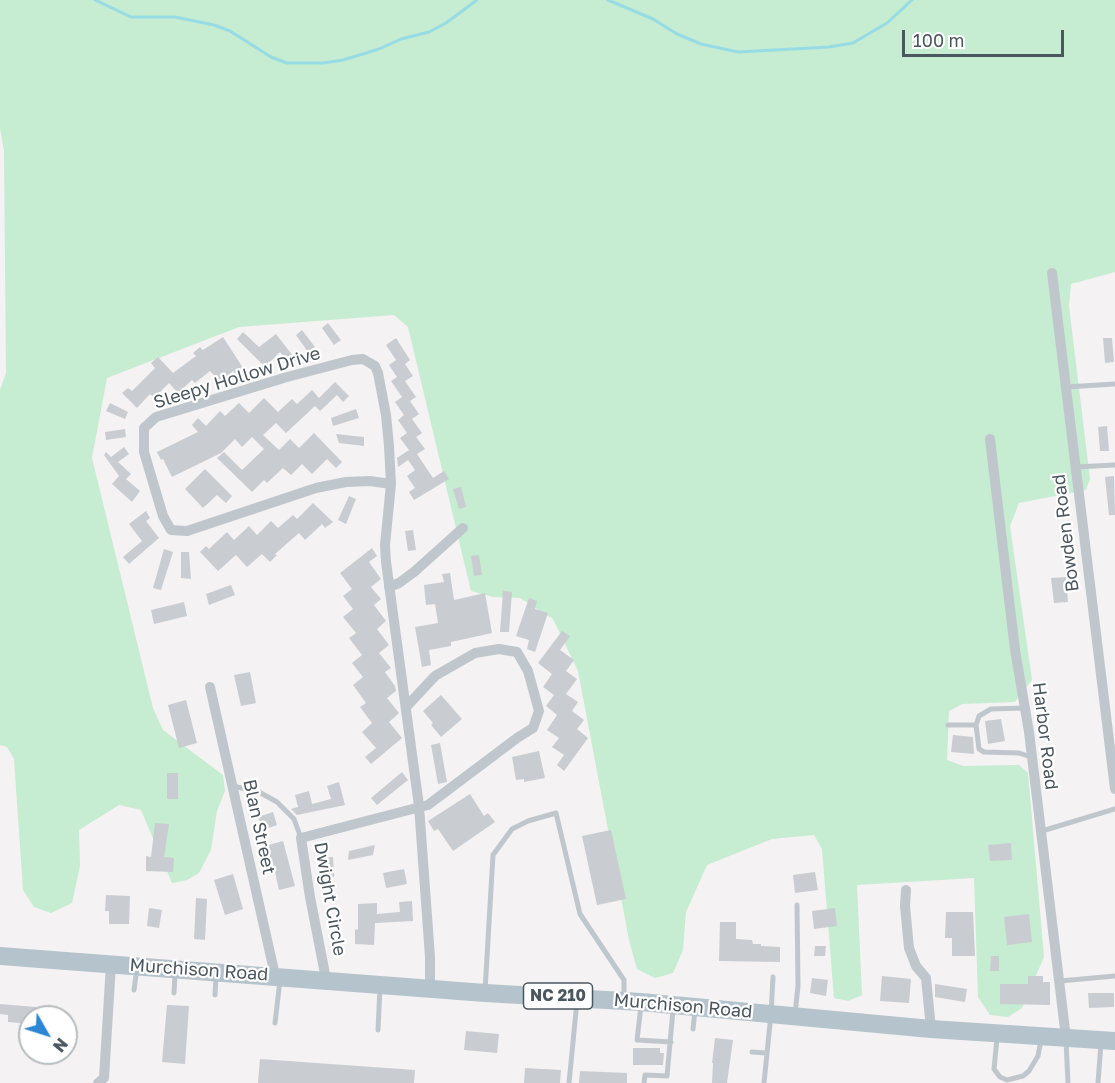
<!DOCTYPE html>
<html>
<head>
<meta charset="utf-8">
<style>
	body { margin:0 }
	#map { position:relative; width:1115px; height:1083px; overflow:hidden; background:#f4f2f2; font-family:"Golos Text",sans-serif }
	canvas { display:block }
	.north { position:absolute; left:18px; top:1005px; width:60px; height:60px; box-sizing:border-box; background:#fff; border:2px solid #b7bcbf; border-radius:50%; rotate:129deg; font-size:16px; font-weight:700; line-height:24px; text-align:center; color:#4b575e }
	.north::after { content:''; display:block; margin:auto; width:21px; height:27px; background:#2c86d3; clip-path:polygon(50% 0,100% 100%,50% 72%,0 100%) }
	.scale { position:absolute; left:902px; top:30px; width:162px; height:27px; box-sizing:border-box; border:3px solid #4b575e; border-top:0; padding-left:8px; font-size:18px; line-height:21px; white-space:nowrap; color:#4b575e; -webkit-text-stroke:4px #fff; paint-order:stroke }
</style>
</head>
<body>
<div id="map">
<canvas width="1115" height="1083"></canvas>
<div class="north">N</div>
<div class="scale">100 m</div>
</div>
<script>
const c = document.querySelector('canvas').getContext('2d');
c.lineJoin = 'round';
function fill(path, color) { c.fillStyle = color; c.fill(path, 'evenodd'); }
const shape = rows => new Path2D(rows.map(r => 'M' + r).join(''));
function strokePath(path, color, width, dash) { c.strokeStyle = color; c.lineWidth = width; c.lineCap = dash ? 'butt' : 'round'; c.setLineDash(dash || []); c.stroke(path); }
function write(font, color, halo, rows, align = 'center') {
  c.font = font + ' "Golos Text",sans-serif'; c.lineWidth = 4.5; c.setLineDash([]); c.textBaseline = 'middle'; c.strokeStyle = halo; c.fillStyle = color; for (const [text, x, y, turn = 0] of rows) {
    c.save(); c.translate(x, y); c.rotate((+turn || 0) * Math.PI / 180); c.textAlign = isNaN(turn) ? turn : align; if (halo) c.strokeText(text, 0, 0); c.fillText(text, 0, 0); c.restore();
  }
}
const green = shape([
	[0,0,1115,0,1115,272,1071,284,1069,306,1090,479,1086,490,1019,503,1010,526,1032,680,1015,702,962,704,949,711,947,760,963,766,1019,765,1028,773,1044,957,1022,1008,1008,1017,990,1015,978,997,974,878,857,885,862,995,848,1001,834,998,822,849,814,835,772,839,707,865,686,912,683,950,673,973,655,978,637,969,629,940,578,671,553,619,520,598,493,597,471,591,408,327,394,315,239,327,107,378,92,458,153,708,163,730,223,775,225,791,217,811,211,850,199,873,187,880,172,883,141,810,119,805,79,830,80,866,72,903,51,913,34,907,23,890,14,759,7,747,0,745,0,390,6,373,4,151,0,128]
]);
const stream = shape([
	[95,0,131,17,175,17,214,25,230,31,271,57,287,63,323,63,343,60,379,49,401,39,429,32,446,23,477,0],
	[608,0,653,19,677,34,701,44,738,52,829,47,853,43,887,23,912,0]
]);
const building = shape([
	[328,323,341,340,334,345,322,328],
	[302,330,315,347,308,352,296,335],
	[243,332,259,347,276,334,296,360,290,365,280,352,265,367,237,339],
	[223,337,245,371,237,376,233,371,221,383,210,371,195,383,192,380,178,393,169,383,154,398,150,394,137,408,122,393,128,388,132,391,155,368,151,363,158,357,173,373,196,356,193,353,200,347,203,350],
	[396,338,410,360,405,364,413,376,405,381,416,397,410,401,419,414,412,419,422,433,416,437,425,449,417,454,433,478,444,471,449,479,414,500,409,492,415,488,407,476,415,470,408,460,398,467,397,458,409,450,400,438,407,433,398,420,404,415,395,402,402,397,391,381,397,377,389,365,396,360,386,345],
	[1103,338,1112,338,1114,362,1105,363],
	[335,382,349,396,343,402,337,395,320,411,315,406,286,433,276,423,263,435,279,450,290,439,299,448,314,433,342,462,336,468,327,459,312,474,302,464,291,475,283,468,267,483,264,480,252,492,217,458,224,452,242,470,264,449,252,437,242,447,235,439,221,453,172,477,163,459,161,460,157,452,198,432,192,425,198,418,206,426,220,411,225,416,239,403,249,413,264,398,278,412,292,399,297,404,312,390,319,398],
	[110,403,128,412,125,419,106,411],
	[356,409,359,418,333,426,331,418],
	[1107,426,1109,451,1100,451,1098,427],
	[125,429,126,437,106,440,105,432],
	[336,434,364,437,364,446,339,443],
	[124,447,129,454,118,462,131,474,126,479,140,491,132,502,112,484,119,476,104,455,106,452,111,457],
	[205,469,232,496,226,503,217,495,203,508,185,489],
	[1114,476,1115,515,1109,515,1105,477],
	[461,487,466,507,459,509,453,489],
	[349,496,356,499,346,524,338,520],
	[313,503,333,522,325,528,322,524,305,540,299,533,275,554,277,555,270,562,262,554,247,567,236,555,218,571,200,552,206,546,209,549,227,532,234,540,249,526,257,535,271,521,278,528,293,515,297,519],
	[146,511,150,518,146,521,159,538,129,564,123,557,142,541,129,524],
	[413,530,416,550,408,551,405,531],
	[372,548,377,556,369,562,381,579,371,587,381,599,374,605,386,621,377,629,389,645,379,653,391,668,385,672,395,686,396,691,387,698,399,713,389,722,402,738,371,764,365,757,376,748,362,732,372,723,360,707,366,703,353,685,363,677,352,663,362,655,349,638,356,633,343,617,353,609,343,596,352,589,340,573],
	[164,549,173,552,161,590,153,588],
	[181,552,189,552,191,579,181,578],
	[479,555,482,575,474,576,471,556],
	[450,573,454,600,485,593,492,633,451,642,451,646,429,650,431,665,422,667,415,627,438,623,435,604,426,605,424,585,444,582,442,574],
	[1066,577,1068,602,1054,603,1051,578],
	[231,585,235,595,209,605,206,594],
	[503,591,512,592,509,632,500,632],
	[529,598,537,601,535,609,548,613,535,652,527,649,529,640,516,636],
	[184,602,187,616,154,624,151,610],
	[562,631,570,636,560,650,574,660,566,671,577,679,566,694,578,702,572,711,584,720,577,729,588,738,564,771,557,765,564,755,552,747,559,738,547,730,557,715,546,706,554,695,543,687,552,674,538,663],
	[250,672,256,703,241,706,234,675],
	[441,695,462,719,441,737,431,725,433,723,423,711],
	[186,700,197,743,179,748,168,705],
	[1001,719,1005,741,988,744,985,721],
	[953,735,973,737,974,754,951,752],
	[440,743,447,782,438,784,431,745],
	[539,751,545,778,524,782,524,779,516,780,512,757],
	[402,772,408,780,377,805,371,798],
	[167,773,178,773,178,799,167,799],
	[339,782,345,805,297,815,291,809,298,807,295,795,309,791,312,804,331,799,327,786],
	[470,794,484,816,488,813,495,822,453,851,438,829,434,831,428,821],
	[273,812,277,825,263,830,258,817],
	[155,823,169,824,164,857,174,858,173,872,146,871,146,856,151,857],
	[611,830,626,899,597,905,582,836],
	[283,841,295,886,279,890,273,863,269,864,265,846],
	[1011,843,1012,860,990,861,988,845],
	[375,845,373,855,348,860,349,851],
	[333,857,334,877,322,877,321,858],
	[404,869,407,884,386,888,383,873],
	[815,872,818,890,795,893,793,875],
	[233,874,243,909,225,915,214,880],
	[106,895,130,896,129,924,109,924,109,911,105,911],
	[196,898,207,899,205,940,194,939],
	[412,901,413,921,375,923,374,945,355,944,355,929,358,930,358,904,377,903,377,914,400,912,399,902],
	[149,908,162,910,159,928,147,926],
	[835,908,837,926,814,929,812,911],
	[946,912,973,912,975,956,952,956,952,938,945,938],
	[1029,914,1032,942,1007,945,1004,917],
	[720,922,736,922,736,939,752,940,753,944,761,944,761,946,780,947,780,962,719,961],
	[815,946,826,946,825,956,814,956],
	[991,956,999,956,999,971,990,971],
	[882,976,911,979,909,1003,880,1001],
	[1028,976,1043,976,1043,982,1050,982,1050,1005,1000,1004,1000,984,1028,984],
	[812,978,828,980,826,996,810,993],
	[935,984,967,989,965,1002,935,997],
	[1088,993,1114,993,1114,1007,1089,1008],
	[0,1004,36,1007,35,1017,30,1017,30,1024,8,1022,8,1015,0,1014],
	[167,1005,189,1006,185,1064,162,1062],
	[466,1031,499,1034,497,1053,464,1050],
	[715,1038,733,1040,727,1083,712,1083,713,1063,712,1063],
	[633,1048,660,1048,660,1053,664,1053,663,1065,633,1065],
	[260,1059,415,1070,414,1083,258,1083],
	[525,1068,561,1070,560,1083,524,1083],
	[580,1071,627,1073,627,1083,579,1083]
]);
const service = shape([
	[1066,387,1115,384],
	[1075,467,1115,465],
	[1025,708,991,709,979,716,976,725,979,749,984,752,1019,753,1031,757],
	[948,725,976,725],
	[233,786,259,792,277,802,294,819,301,838],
	[1042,831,1115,809],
	[1060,981,1115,976],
	[134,990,137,968],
	[485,991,493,855,512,829,528,821,556,813,580,914,624,980,624,998],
	[174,993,175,973],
	[215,995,216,976],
	[641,1006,637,1040,671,1042],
	[795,1014,798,986,797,905],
	[275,1023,280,980],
	[693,1029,695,1010],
	[378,1030,380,987],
	[997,1038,994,1069,1000,1077,1007,1080,1023,1076,1029,1071,1038,1056,1041,1040],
	[1066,1040,1068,1083],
	[752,1052,767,1053],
	[569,1083,577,1001],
	[644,1083,645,1075,667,1076,673,1010],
	[764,1083,771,1014,773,977],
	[1098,1083,1101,1043]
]);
const minor = shape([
	[1052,273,1115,789],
	[990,439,1015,650,1029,732,1066,1038],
	[391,484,370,481,346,482,316,488,187,531,171,530,163,516,144,452,144,428,156,417,287,377,352,360,363,359,375,366,378,373,386,415,389,446,391,484,385,545,386,562,419,806,430,957,430,988],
	[389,587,399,583,414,572,463,528],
	[210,687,275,975],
	[906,890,905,906,909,948,916,966,926,978,931,1029],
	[326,979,310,897,301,838,428,805,517,738,533,728,539,711,528,671,517,652,499,649,475,653,435,676,407,706],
	[98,1083,104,1078,111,964]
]);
const primary = shape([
	[0,956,485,993,641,1002,931,1029,1115,1041]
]);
const shields = [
	[558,996,69]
];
const shieldNames = [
	["NC 210",558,996]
];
const streetNames = [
	["Sleepy Hollow Drive",237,378,-17],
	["Bowden Road",1066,533,-97],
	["Harbor Road",1045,736,83],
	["Blan Street",259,827,78],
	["Dwight Circle",330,899,80],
	["Murchison Road",199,970,4],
	["Murchison Road",683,1006,5]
];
fill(green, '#c6ecd1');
strokePath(stream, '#97dce4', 3);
fill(building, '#c9cdd1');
strokePath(service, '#bfc7cd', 5);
strokePath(minor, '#bfc7cd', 10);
strokePath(primary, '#b5c3cd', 18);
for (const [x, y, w] of shields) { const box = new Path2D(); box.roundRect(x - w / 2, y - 13, w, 26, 4.5); c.fillStyle = '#fff'; c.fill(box); strokePath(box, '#4b575e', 1.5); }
write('bold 16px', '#4b575e', null, shieldNames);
write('18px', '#4b575e', '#fff', streetNames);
</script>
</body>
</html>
